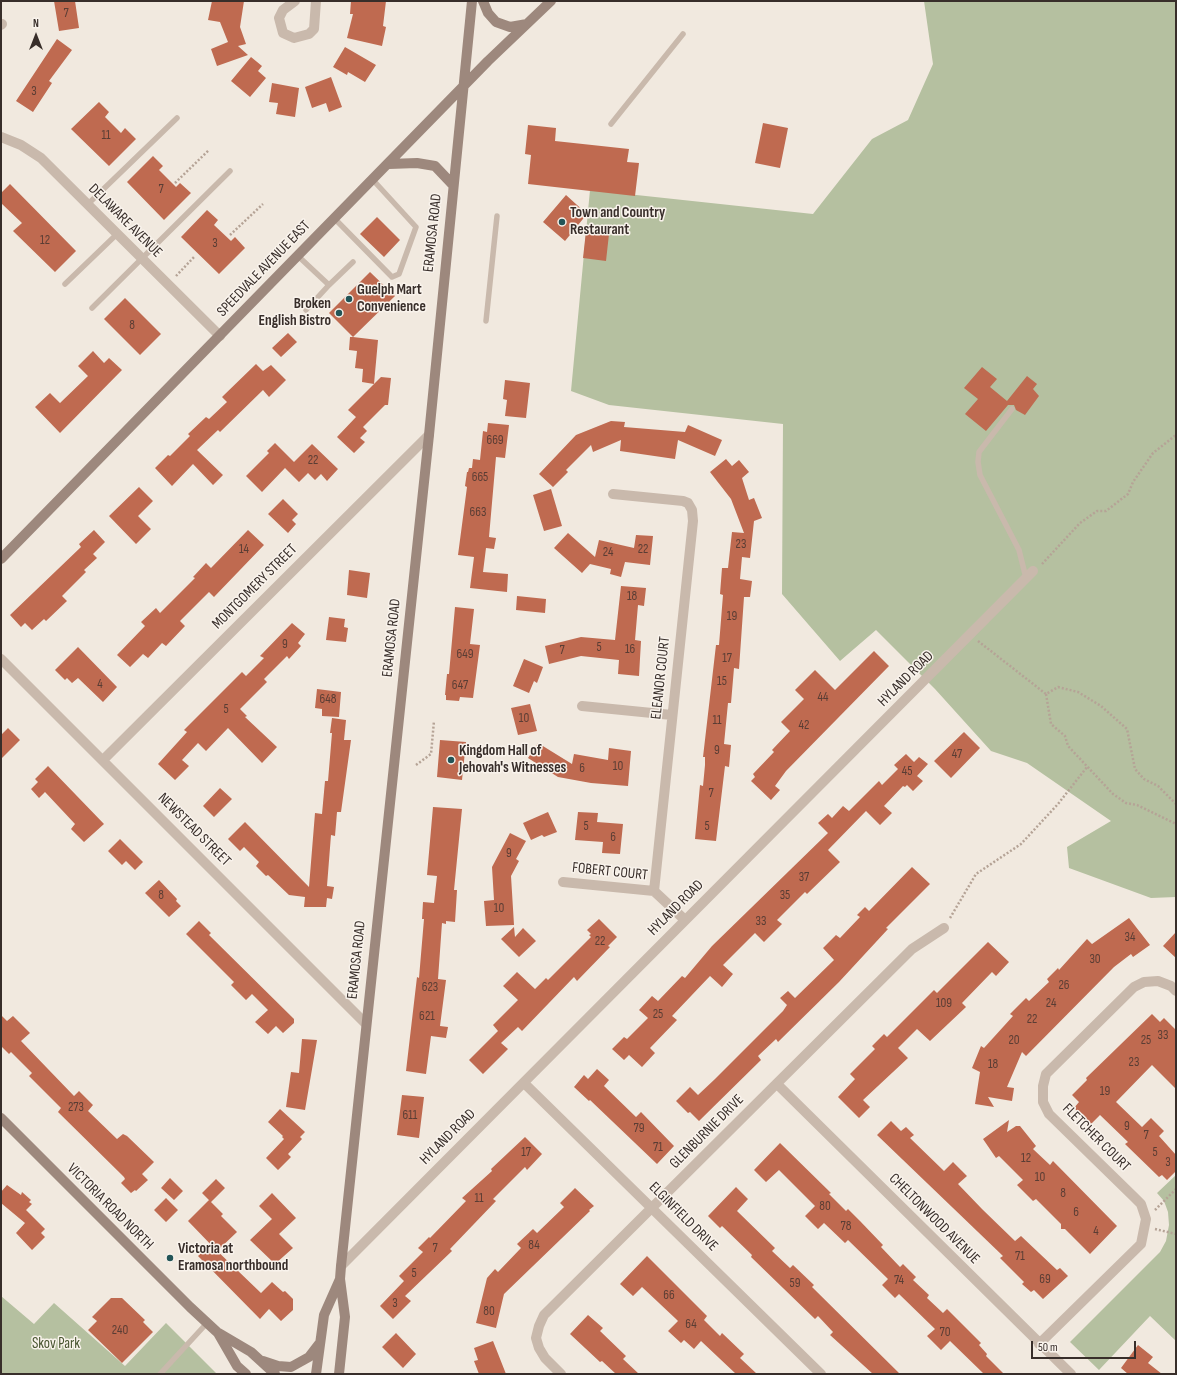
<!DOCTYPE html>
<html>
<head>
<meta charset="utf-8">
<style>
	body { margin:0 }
	#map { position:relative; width:1177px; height:1375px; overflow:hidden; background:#f1e9df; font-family:"Sofia Sans Condensed",sans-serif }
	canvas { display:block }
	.frame { position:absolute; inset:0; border:2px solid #382e2a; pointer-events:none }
	.north { position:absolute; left:16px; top:16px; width:40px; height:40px; -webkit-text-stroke:3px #f9f3ec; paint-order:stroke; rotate:0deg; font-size:11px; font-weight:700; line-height:16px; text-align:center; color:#382e2a }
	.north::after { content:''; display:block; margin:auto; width:14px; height:18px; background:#382e2a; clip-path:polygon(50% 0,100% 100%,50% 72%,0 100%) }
	.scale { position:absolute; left:1031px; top:1341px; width:105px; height:18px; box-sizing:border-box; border:2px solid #382e2a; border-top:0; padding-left:5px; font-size:12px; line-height:14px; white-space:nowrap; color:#382e2a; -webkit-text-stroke:3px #f9f3ec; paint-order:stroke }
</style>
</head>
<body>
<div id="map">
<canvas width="1177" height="1375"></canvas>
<div class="frame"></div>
<div class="north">N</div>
<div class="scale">50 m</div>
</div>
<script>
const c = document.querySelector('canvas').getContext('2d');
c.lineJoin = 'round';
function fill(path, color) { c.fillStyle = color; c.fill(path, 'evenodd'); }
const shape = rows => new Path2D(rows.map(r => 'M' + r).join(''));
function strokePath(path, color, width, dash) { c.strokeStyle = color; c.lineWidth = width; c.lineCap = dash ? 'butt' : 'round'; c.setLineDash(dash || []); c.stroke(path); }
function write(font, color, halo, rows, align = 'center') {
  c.font = font + ' "Sofia Sans Condensed",sans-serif'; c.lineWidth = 3; c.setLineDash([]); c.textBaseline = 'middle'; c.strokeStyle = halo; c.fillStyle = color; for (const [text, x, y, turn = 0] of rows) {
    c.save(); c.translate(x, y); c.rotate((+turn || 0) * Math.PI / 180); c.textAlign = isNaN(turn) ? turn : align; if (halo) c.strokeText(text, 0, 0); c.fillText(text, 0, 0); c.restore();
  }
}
const green = shape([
	[924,1,1176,1,1176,897,1151,898,1069,868,1067,847,1111,821,1027,763,991,751,935,689,876,630,840,661,782,594,783,424,609,405,571,391,590,190,813,214,872,139,908,120,933,64],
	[1176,1175,1176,1341,1150,1316,1099,1370,1070,1342,1160,1252,1166,1241,1169,1225,1168,1212,1164,1201,1157,1193],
	[1,1296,34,1324,54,1303,125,1366,166,1323,217,1374,1,1374]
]);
const building = shape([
	[54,1,75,1,79,28,59,31],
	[212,1,244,1,240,27,246,44,238,46,248,55,217,66,211,49,228,42,220,22,208,20],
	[351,1,386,1,383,26,386,27,382,46,347,38,353,14,350,14],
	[57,39,72,50,49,81,52,83,33,112,16,101],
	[345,47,376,65,365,82,348,72,347,75,333,67],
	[251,57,262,66,258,71,266,78,250,97,231,81],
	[331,77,342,107,329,112,326,103,312,108,305,87],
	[272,83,299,88,295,117,276,114,278,103,269,102],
	[99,102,109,112,105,117,121,133,125,128,136,139,109,166,71,129],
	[763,123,788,128,780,168,755,163],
	[528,125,556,128,555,141,629,149,627,162,639,163,635,196,528,184,531,155,525,154],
	[153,156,163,166,159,170,176,187,180,183,191,193,164,220,127,182],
	[10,184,76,251,55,272,13,231,22,223,1,203,1,193],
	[566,195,587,214,565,241,543,222],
	[207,210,218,220,214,225,231,241,235,237,245,248,219,274,181,237],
	[377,217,400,240,384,257,360,234],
	[586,231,609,234,606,261,583,258],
	[370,272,395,296,353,337,378,340,374,384,362,382,363,369,355,368,357,351,349,350,350,337,353,337,329,313],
	[125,298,161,334,140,355,104,319],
	[288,333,297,342,281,357,272,348],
	[93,351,104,363,109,358,122,370,60,433,35,407,50,393,60,403,88,376,78,366],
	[256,364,263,371,271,365,286,380,269,397,263,390,220,432,218,430,197,450,223,475,213,485,193,464,172,486,155,468,168,455,170,456,190,436,188,434,206,417,209,419,227,402,222,397],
	[982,367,997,379,990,387,1007,401,1027,376,1037,384,1033,389,1039,396,1025,415,1016,410,1014,405,1008,405,986,431,965,414,978,399,964,388],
	[381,377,391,378,388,405,385,405,363,427,367,431,360,438,365,442,354,453,337,437,356,417,348,410],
	[505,380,530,383,526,418,505,416,507,400,503,399],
	[611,421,625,422,624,427,685,432,688,425,722,440,715,456,678,440,675,459,620,451,621,440,593,452,591,445,566,470,568,472,553,487,539,474,576,435],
	[488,423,509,425,505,458,496,457,489,537,496,538,494,549,486,548,483,572,508,574,507,592,470,588,474,557,458,555,467,487,465,486,467,472,468,472,469,468,472,468,473,459,480,460,483,431,487,432],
	[275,443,294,462,312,444,338,469,327,481,321,474,315,480,308,473,299,482,285,468,262,492,246,476,269,453,267,451],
	[726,459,732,466,739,460,749,472,742,478,749,500,754,498,762,518,754,521,750,558,742,557,740,579,752,581,750,597,744,597,739,669,734,668,731,703,728,703,724,744,731,745,729,767,725,766,716,841,695,839,700,785,703,786,705,765,705,757,703,757,716,645,719,645,723,595,720,594,722,568,728,568,732,532,744,533,731,499,710,472],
	[139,487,153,501,138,516,151,529,136,544,109,516],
	[551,489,562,526,544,531,533,495],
	[283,499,298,514,292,520,296,524,288,533,268,514],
	[94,530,105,542,93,554,97,558,84,570,86,572,62,596,67,601,46,621,44,619,32,630,25,623,21,627,10,615,81,547,79,544],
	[248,530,264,545,214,597,209,592,180,621,185,626,166,646,162,643,148,658,143,654,130,667,117,655,145,626,141,622,156,608,160,613,195,578,193,577,206,563,211,568],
	[568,533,595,557,599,540,634,548,636,535,653,536,650,565,625,562,621,577,610,574,611,569,590,564,582,573,554,548],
	[349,570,370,573,367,598,347,595],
	[621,586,646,588,644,606,638,605,635,640,641,641,639,676,618,674,619,660,581,656,549,664,545,646,581,637,615,640],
	[517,596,546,599,545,613,516,610],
	[455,607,474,609,470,644,480,645,473,698,460,697,459,701,446,700,446,695,445,695,447,674,449,674],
	[329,617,345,619,344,627,348,628,346,642,326,640],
	[292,623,305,634,298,643,301,646,289,659,287,656,264,679,267,682,240,709,247,716,245,717,277,747,262,763,228,728,206,751,198,743,182,760,189,766,175,780,158,764,187,732,184,730,242,672,246,676,264,658,260,656],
	[78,647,117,687,103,702,78,678,72,683,67,678,65,680,55,670],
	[874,651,889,666,786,771,775,786,780,790,771,800,751,781,755,777,753,774,774,752,772,750,790,731,781,722,804,699,795,690,815,670,835,690],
	[524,659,543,667,537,683,534,681,529,693,513,686],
	[317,689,341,692,339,717,322,716,322,709,315,708],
	[530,704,537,731,518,735,511,708],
	[332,718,346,720,344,740,351,740,341,812,337,812,335,836,331,835,327,886,334,887,332,899,327,898,326,907,304,907,305,897,289,895,268,875,266,876,256,866,259,862,244,847,240,851,228,839,245,822,309,887,315,813,322,814,325,781,328,781,332,733,330,733],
	[8,728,20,740,1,759,1,735],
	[964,732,980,748,951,778,934,761],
	[440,740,466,742,462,780,437,777],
	[538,743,572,764,574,754,608,760,609,748,631,751,628,786,591,783,558,777,528,758],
	[906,754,914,762,919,757,928,764,917,776,923,781,913,791,907,785,905,787,903,786,884,806,892,813,880,825,866,811,828,850,840,862,807,894,805,892,777,920,782,924,764,942,755,933,723,965,733,974,722,987,710,976,672,1016,677,1020,650,1048,655,1053,642,1067,629,1055,624,1060,612,1049,624,1037,627,1039,648,1018,639,1010,652,996,658,1001,682,976,685,978,712,946,828,833,818,823,828,814,832,818,843,806,849,811,879,781,882,785,898,769,894,765],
	[48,766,104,824,84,842,71,829,75,824,45,792,39,798,31,789,38,782,35,779],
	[220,788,232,799,214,817,203,806],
	[433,807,462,809,454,890,457,890,455,922,446,921,446,924,442,923,438,979,446,980,440,1026,448,1027,446,1038,431,1036,426,1074,406,1071,417,977,419,978,424,919,422,919,423,902,434,903,437,876,427,875],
	[548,812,557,832,544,837,542,835,531,840,523,823],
	[578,812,598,813,597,822,623,824,620,854,602,853,603,842,575,840],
	[510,833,526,841,516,859,519,861,511,876,514,925,486,926,484,901,494,900,492,867],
	[120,839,143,862,135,870,126,861,122,865,108,851],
	[912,867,930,884,886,928,888,929,839,982,778,1042,776,1039,758,1056,761,1060,699,1121,690,1112,688,1113,676,1101,690,1087,698,1095,715,1079,783,1011,787,1005,780,998,788,991,795,998,834,960,823,948,836,935,840,938,860,917,857,915,865,907,869,911],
	[159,880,177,899,176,901,181,906,169,917,145,893],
	[1129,918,1150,945,1133,957,1131,954,1114,967,1026,1056,1022,1052,1007,1087,1014,1088,1012,1101,988,1097,994,1107,975,1104,980,1072,972,1068,981,1046,984,1048,1013,1016,1010,1014,1026,998,1029,1001,1049,982,1047,979,1058,968,1059,970,1087,939,1092,944],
	[599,919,617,937,608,946,610,947,577,981,574,977,522,1031,518,1027,501,1043,508,1049,483,1074,469,1060,498,1031,493,1025,518,1000,503,986,517,972,535,989,546,978,548,980,591,937,589,935,591,934,587,930],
	[199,921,211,933,209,935,294,1019,294,1023,283,1033,276,1026,268,1034,255,1022,268,1010,252,994,246,1000,231,985,234,982,186,934],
	[514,927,515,937,523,928,536,941,519,957,501,939],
	[1176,932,1176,958,1163,946],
	[988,942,1009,962,996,976,992,972,962,1003,966,1007,930,1041,917,1029,898,1048,908,1058,863,1100,870,1107,859,1118,838,1097,855,1079,850,1074,875,1049,872,1046,884,1034,887,1037,934,990,937,993],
	[1152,1014,1160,1022,1164,1018,1176,1030,1176,1089,1152,1065,1116,1102,1142,1127,1151,1118,1164,1131,1159,1136,1176,1155,1176,1171,1167,1180,1162,1175,1159,1177,1125,1144,1128,1142,1100,1115,1091,1124,1074,1108,1079,1102,1072,1095,1087,1080,1086,1078],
	[1,1015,7,1021,13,1016,30,1033,21,1041,74,1096,79,1091,93,1105,88,1111,117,1139,123,1134,127,1136,154,1162,142,1174,148,1180,136,1191,135,1190,131,1193,121,1183,125,1179,124,1177,58,1112,61,1108,29,1076,32,1073,11,1052,9,1054,1,1046],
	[302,1039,317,1040,305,1110,286,1107,291,1072,299,1073],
	[597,1069,609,1080,604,1086,636,1117,641,1112,674,1146,657,1164,590,1100,589,1101,574,1087,584,1075,588,1079],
	[402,1095,424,1097,419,1138,397,1135],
	[280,1109,305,1132,300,1137,302,1139,288,1154,291,1157,278,1170,266,1158,284,1139,282,1137,283,1136,268,1122],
	[1009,1120,1007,1132,1016,1126,1020,1126,1036,1146,1033,1149,1050,1165,1053,1161,1117,1226,1090,1254,1065,1229,1061,1229,1061,1224,1036,1199,1033,1201,1017,1185,1023,1180,999,1156,996,1158,983,1139],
	[891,1121,901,1131,906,1127,914,1135,910,1138,944,1171,953,1162,967,1176,958,1184,982,1209,1015,1241,1021,1236,1057,1270,1060,1268,1068,1276,1043,1299,1034,1290,1031,1292,1022,1284,1024,1282,1000,1258,1003,1256,877,1135],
	[525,1137,542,1154,527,1170,525,1167,493,1199,496,1201,450,1249,452,1251,405,1296,411,1301,393,1319,380,1306,404,1281,399,1276,423,1252,418,1248,429,1237,430,1238,466,1201,462,1198,492,1171,491,1169],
	[780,1143,831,1193,829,1194,846,1211,848,1209,860,1221,883,1245,881,1247,900,1267,903,1264,916,1277,913,1280,929,1295,927,1298,943,1313,947,1309,981,1343,979,1345,987,1354,986,1356,1004,1374,984,1374,950,1341,941,1350,927,1336,935,1329,899,1294,895,1298,882,1285,888,1279,848,1240,845,1243,824,1223,818,1229,805,1216,815,1206,779,1170,766,1182,754,1170],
	[170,1178,183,1191,174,1200,161,1188],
	[216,1179,225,1188,211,1202,202,1193],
	[7,1185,21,1195,22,1192,31,1200,29,1202,32,1204,26,1210,45,1229,41,1233,45,1237,32,1250,16,1233,25,1223,1,1203,1,1192],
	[736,1187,748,1199,737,1211,775,1248,772,1251,790,1268,793,1265,814,1285,812,1287,900,1374,873,1374,830,1335,833,1332,818,1316,815,1319,751,1257,752,1255,722,1226,720,1228,708,1216],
	[575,1188,594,1206,589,1210,590,1211,504,1294,496,1328,476,1323,487,1278,495,1269,498,1272,521,1248,517,1244,533,1229,537,1233,564,1207,560,1203],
	[272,1193,296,1218,279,1234,293,1248,275,1264,250,1240,272,1219,259,1206],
	[166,1198,178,1210,166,1222,154,1210],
	[209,1200,223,1214,221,1216,237,1232,217,1251,188,1221],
	[210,1244,261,1293,272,1282,283,1292,285,1291,293,1299,293,1310,281,1321,269,1309,260,1319,198,1256],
	[647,1256,707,1316,704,1320,720,1336,722,1333,744,1354,740,1358,757,1374,736,1374,701,1341,694,1349,684,1340,681,1343,668,1331,678,1321,676,1319,642,1287,633,1296,620,1284],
	[111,1298,122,1298,145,1320,143,1322,153,1332,122,1363,88,1330,97,1321,92,1317],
	[588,1315,603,1328,600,1331,626,1356,623,1359,639,1374,616,1374,602,1361,600,1362,570,1334],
	[396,1333,416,1354,403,1368,382,1347],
	[493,1341,506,1374,479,1374,474,1361,478,1360,474,1348],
	[1138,1345,1153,1357,1148,1363,1162,1374,1128,1374,1121,1368]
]);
const path = shape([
	[175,183,209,150],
	[230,235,263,204],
	[176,276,195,256],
	[1042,564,1080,523,1097,511,1106,511,1128,494,1133,482,1153,453,1176,435],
	[978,641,1046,694,1058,687,1078,692,1101,706,1127,729,1135,769,1144,779,1158,786,1176,804],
	[1046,694,1051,724,1065,736,1068,746,1113,794,1126,803,1137,805,1176,824],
	[416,765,431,754,434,721],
	[950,918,976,874,1021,844,1058,804,1087,767],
	[1155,1210,1176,1189],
	[1155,1229,1176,1234]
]);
const lane = shape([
	[611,124,683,34],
	[88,204,177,118],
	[334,218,392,277,399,274,416,227,373,180],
	[298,256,329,285,353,262],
	[65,284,117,234],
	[92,308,230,171],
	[306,310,329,285],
	[486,321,497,216],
	[1012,409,979,452,978,462,980,475,1019,550,1026,578],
	[160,1374,207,1323]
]);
const street = shape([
	[295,1,283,10,279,18,283,33,294,38,309,34,314,29,316,1],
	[1,25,2,24],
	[1,137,21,145,41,158,220,336],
	[613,494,683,501,688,503,692,510,693,521,654,891],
	[1,659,365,1023],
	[582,706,672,715],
	[103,760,429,435],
	[563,882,654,891],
	[654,891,685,920],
	[524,1083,821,1374],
	[777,1084,1071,1374],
	[341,1266,1033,571],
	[1039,1344,1141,1244,1146,1219,1141,1204,1133,1196,1049,1114,1043,1102,1043,1086,1046,1074,1134,987,1144,982,1158,981,1171,986,1176,991],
	[561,1374,545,1358,539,1348,536,1338,539,1326,544,1315,912,949,944,928]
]);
const secondary = shape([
	[483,1,488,13,496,22,510,27,527,24],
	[389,164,417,163,435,166,453,185],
	[1,559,488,61,551,1],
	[1,1118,190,1307,217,1332,251,1352,275,1374],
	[218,1333,237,1366,246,1374],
	[263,1361,278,1366,291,1367,309,1357,319,1344],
	[316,1374,324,1315,340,1279],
	[339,1374,345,1317,340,1279,341,1266,429,435,472,1]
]);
const markers = [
	[562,222,4,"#225457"],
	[349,299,4,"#225457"],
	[339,313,4,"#225457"],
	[451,760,4,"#225457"],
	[170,1258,4,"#225457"]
];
const numberNames = [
	["7",66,14],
	["3",34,92],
	["11",106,136],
	["7",161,190],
	["12",45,241],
	["3",215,244],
	["8",132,326],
	["669",495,441],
	["22",313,461],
	["665",480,478],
	["663",478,513],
	["23",741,545],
	["14",244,550],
	["22",643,550],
	["24",608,553],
	["18",632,597],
	["19",732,617],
	["9",285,645],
	["5",599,648],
	["16",630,650],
	["7",562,651],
	["649",465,655],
	["17",727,659],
	["15",722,682],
	["4",100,685],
	["647",460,686],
	["44",823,698],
	["648",328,700],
	["5",226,710],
	["10",524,719],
	["11",717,721],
	["42",804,726],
	["9",717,751],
	["47",957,755],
	["10",618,767],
	["6",582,769],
	["45",907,772],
	["7",711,794],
	["5",586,827],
	["5",707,827],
	["6",613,838],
	["9",509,854],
	["37",804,878],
	["8",161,896],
	["35",785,896],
	["10",499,909],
	["33",761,922],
	["34",1130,938],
	["22",600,942],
	["30",1095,960],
	["26",1064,986],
	["623",430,988],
	["109",944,1004],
	["24",1051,1004],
	["25",658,1015],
	["621",427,1017],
	["22",1032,1020],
	["33",1163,1036],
	["20",1014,1041],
	["25",1146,1041],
	["23",1134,1063],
	["18",993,1065],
	["19",1105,1092],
	["273",76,1108],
	["611",410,1116],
	["9",1127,1127],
	["79",639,1129],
	["7",1146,1136],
	["71",658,1148],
	["17",526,1153],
	["5",1155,1153],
	["12",1026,1159],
	["3",1168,1163],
	["10",1040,1178],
	["8",1063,1194],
	["11",479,1199],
	["80",825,1207],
	["6",1076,1213],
	["78",846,1227],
	["4",1096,1232],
	["84",534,1246],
	["7",435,1249],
	["71",1020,1257],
	["5",414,1274],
	["69",1045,1280],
	["74",899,1281],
	["59",795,1284],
	["66",669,1296],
	["3",395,1304],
	["80",489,1312],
	["64",691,1325],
	["240",120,1331],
	["70",945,1333]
];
const poiNames = [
	["Town and Country",570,213],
	["Restaurant",570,230],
	["Guelph Mart",357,290],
	["Convenience",357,307],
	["Broken",331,304,"right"],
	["English Bistro",331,321,"right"],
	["Kingdom Hall of",459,751],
	["Jehovah's Witnesses",459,768],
	["Victoria at",178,1249],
	["Eramosa northbound",178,1266]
];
const streetNames = [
	["DELAWARE AVENUE",125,221,45],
	["ERAMOSA ROAD",433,233,-84],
	["SPEEDVALE AVENUE EAST",264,269,-46],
	["MONTGOMERY STREET",255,587,-45],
	["ERAMOSA ROAD",392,638,-84],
	["ELEANOR COURT",661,678,-84],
	["HYLAND ROAD",906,679,-45],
	["NEWSTEAD STREET",194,830,45],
	["FOBERT COURT",610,872,6],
	["HYLAND ROAD",676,908,-45],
	["ERAMOSA ROAD",357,960,-84],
	["GLENBURNIE DRIVE",707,1132,-45],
	["HYLAND ROAD",448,1137,-45],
	["FLETCHER COURT",1096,1138,45],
	["VICTORIA ROAD NORTH",110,1207,45],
	["ELGINFIELD DRIVE",683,1217,45],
	["CHELTONWOOD AVENUE",934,1219,45]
];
const parkNames = [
	["Skov Park",56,1344]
];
fill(green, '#b5c0a0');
fill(building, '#bf6a50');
strokePath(path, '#b5a396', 2.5, [2, 2]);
strokePath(lane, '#c9b9ac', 5.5);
strokePath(street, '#c9b9ac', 10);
strokePath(secondary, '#9d887d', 10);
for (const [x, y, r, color] of markers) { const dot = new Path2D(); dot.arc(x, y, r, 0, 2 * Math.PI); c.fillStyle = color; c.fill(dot); strokePath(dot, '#f9f3ec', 1.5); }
write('13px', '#5a3d34', null, numberNames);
write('bold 15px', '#382e2a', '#f9f3ec', poiNames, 'left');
write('15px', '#382e2a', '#f9f3ec', streetNames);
write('15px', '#47542f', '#f9f3ec', parkNames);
</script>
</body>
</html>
